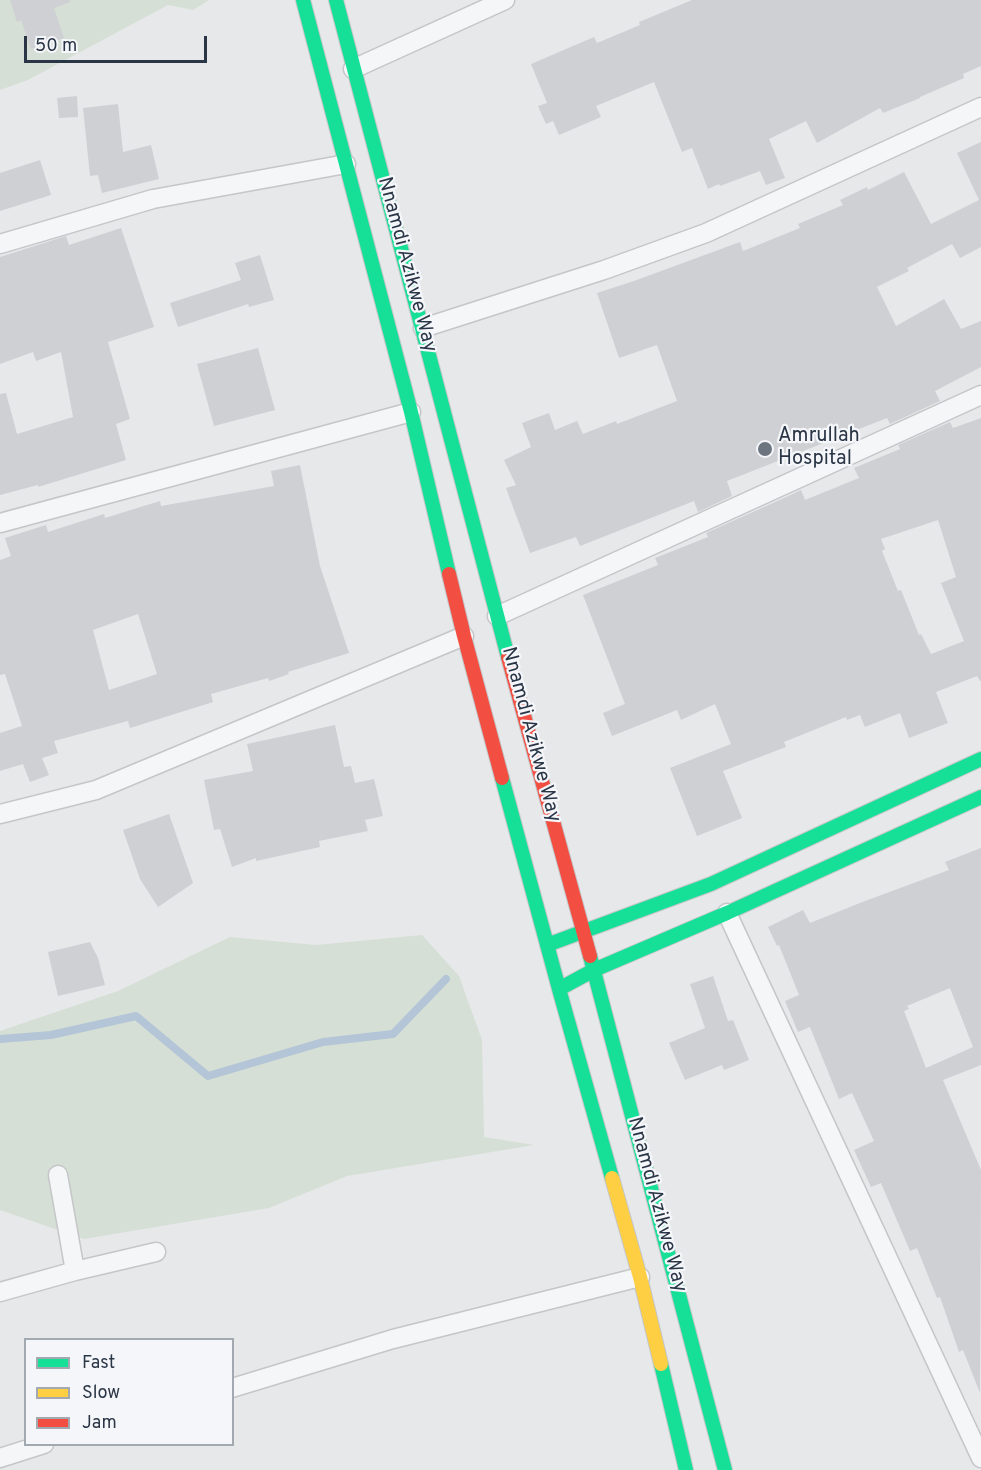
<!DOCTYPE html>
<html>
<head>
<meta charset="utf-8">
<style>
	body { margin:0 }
	#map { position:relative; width:981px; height:1470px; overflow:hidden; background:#e6e8ea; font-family:Overpass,sans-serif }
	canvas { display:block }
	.legend { position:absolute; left:24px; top:1338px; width:210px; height:108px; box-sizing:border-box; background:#f4f6f9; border:2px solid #a3a9b1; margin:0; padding:8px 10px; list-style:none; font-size:18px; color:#2a3546 }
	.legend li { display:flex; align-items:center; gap:12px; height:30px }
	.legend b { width:30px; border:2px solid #a3a9b1 }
	.scale { position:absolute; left:24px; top:36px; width:183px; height:27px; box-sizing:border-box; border:3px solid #2a3546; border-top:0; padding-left:8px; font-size:18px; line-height:21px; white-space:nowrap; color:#2a3546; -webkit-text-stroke:4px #f4f6f9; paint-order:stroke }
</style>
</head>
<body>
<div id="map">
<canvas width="981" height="1470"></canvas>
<ul class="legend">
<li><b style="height:8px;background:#16e098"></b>Fast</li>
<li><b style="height:8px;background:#ffcf43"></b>Slow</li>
<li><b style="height:8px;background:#f24e42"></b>Jam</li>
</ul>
<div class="scale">50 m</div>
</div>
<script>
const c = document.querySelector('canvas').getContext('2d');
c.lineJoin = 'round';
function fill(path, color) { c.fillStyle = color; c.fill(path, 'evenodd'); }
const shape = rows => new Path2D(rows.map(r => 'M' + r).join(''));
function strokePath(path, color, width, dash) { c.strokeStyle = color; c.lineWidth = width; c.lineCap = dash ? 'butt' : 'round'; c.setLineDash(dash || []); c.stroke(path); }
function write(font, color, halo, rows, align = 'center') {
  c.font = font + ' Overpass,sans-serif'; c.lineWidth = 4.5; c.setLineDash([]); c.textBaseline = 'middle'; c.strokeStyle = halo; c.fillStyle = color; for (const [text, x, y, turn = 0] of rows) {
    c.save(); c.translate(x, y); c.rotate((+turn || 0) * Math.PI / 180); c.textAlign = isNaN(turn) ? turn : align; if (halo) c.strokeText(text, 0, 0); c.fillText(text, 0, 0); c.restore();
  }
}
const green = shape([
	[0,0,209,0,193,10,168,5,28,80,0,90],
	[422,935,459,976,482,1040,484,1137,534,1145,347,1176,269,1208,84,1239,0,1210,0,1031,118,991,230,937,316,945]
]);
const stream = shape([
	[0,1039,51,1035,136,1016,208,1076,323,1042,393,1034,446,979]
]);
const building = shape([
	[10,0,70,0,70,2,54,8,64,38,31,49,21,20,17,22],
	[692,0,981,0,981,66,963,74,964,78,920,97,920,98,883,113,880,108,817,143,806,121,769,139,785,178,766,185,760,171,720,186,719,184,708,189,692,148,682,152,654,82,596,106,601,117,559,135,553,121,546,124,538,106,547,103,531,64,594,37,597,43,640,25,639,22],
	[77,96,78,117,59,118,57,98],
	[118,104,123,152,151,145,159,179,102,193,98,175,90,176,83,108],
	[981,142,981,247,960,258,952,244,907,268,909,271,877,287,896,326,944,299,961,329,981,321,981,367,935,391,940,401,890,424,887,418,727,481,732,496,698,512,694,501,580,546,576,537,530,553,506,488,516,485,504,460,531,447,522,423,549,413,555,430,577,421,583,434,616,421,617,424,677,401,657,345,619,358,597,293,634,281,740,242,743,251,800,228,798,224,843,205,840,200,867,187,868,190,904,172,931,224,979,200,957,153],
	[40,160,51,195,0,211,0,173],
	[121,228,154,327,108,342,130,419,116,424,126,460,38,487,38,485,0,495,0,394,6,393,17,434,73,417,61,352,36,361,33,352,0,364,0,257,66,236,69,245],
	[260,255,274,300,249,307,248,304,178,327,170,303,241,280,235,263],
	[258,348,275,410,214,426,197,364],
	[981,418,981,681,980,681,977,676,936,692,948,723,909,738,900,713,865,727,860,715,847,720,846,717,784,742,786,747,723,771,742,818,697,836,670,768,731,744,715,704,681,720,677,710,612,736,603,713,625,704,583,595,658,565,655,558,708,537,706,533,784,498,801,490,805,500,859,478,854,468,900,449,898,445,950,422,953,428],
	[938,520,956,577,941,583,964,641,931,654,921,634,919,635,901,590,898,591,882,551,885,549,881,539],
	[300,465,320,566,349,653,288,672,289,674,269,681,268,678,211,694,213,702,130,728,128,721,54,741,58,753,42,758,49,775,30,782,23,764,0,771,0,733,22,726,5,674,0,675,0,560,11,556,5,538,46,525,48,532,104,514,105,518,160,501,161,506,274,486,271,471],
	[138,614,157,674,109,690,93,630],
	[335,725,344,767,351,766,355,783,374,779,383,816,365,820,368,831,319,841,320,847,256,861,256,858,232,867,220,829,214,830,204,780,253,771,247,744],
	[169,814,193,883,158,907,140,879,123,830],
	[981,848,981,1065,943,1080,981,1170,980,1393,963,1350,959,1352,940,1297,937,1298,917,1248,910,1251,881,1183,871,1187,854,1150,874,1141,852,1093,839,1099,810,1027,798,1032,785,1001,799,995,779,945,777,946,768,927,803,910,810,923,865,901,949,870,945,862],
	[950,988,973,1047,926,1068,904,1011,909,1009,907,1006],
	[90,942,98,958,105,985,58,996,48,952],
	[713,976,728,1021,733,1020,749,1060,724,1070,722,1065,685,1080,669,1043,705,1028,690,984]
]);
const street = shape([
	[353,69,505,0],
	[0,244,153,199,346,164],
	[423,328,604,270,706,233,981,107],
	[0,523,411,412],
	[497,616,981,395],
	[0,814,96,790,464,636],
	[727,913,981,1458],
	[58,1175,75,1271],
	[0,1292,75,1271,156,1252],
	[232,1388,393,1339,640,1277],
	[0,1458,44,1444]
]);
const fast = shape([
	[303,0,411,412,449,574],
	[336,0,508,657],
	[502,778,559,989,612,1178],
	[547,945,711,884,981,759],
	[590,956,725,1470],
	[559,989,594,970,727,913,981,797],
	[661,1364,686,1470]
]);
const slow = shape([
	[612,1178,640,1277,661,1364]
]);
const jam = shape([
	[449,574,464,636,502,778],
	[508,657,590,956]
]);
const markers = [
	[765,449,8,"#6c747f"]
];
const streetNames = [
	["Nnamdi Azikwe Way",406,265,75],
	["Nnamdi Azikwe Way",530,735,75],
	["Nnamdi Azikwe Way",656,1205,75]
];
const poiNames = [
	["Amrullah",778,437],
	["Hospital",778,460]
];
fill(green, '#d6dfd5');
strokePath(stream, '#b3c5d6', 8);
fill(building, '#ced0d3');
strokePath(street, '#c4c6c8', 21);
strokePath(fast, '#c4c6c8', 16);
strokePath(slow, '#c4c6c8', 16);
strokePath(jam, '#c4c6c8', 16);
strokePath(street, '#f5f6f7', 18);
strokePath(fast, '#16e098', 14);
strokePath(slow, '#ffcf43', 14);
strokePath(jam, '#f24e42', 14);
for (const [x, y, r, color] of markers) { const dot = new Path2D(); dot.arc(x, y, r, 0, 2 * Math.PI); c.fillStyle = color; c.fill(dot); strokePath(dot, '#f4f6f9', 2); }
write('20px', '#2a3546', '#f4f6f9', streetNames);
write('20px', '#2a3546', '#f4f6f9', poiNames, 'left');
</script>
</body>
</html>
